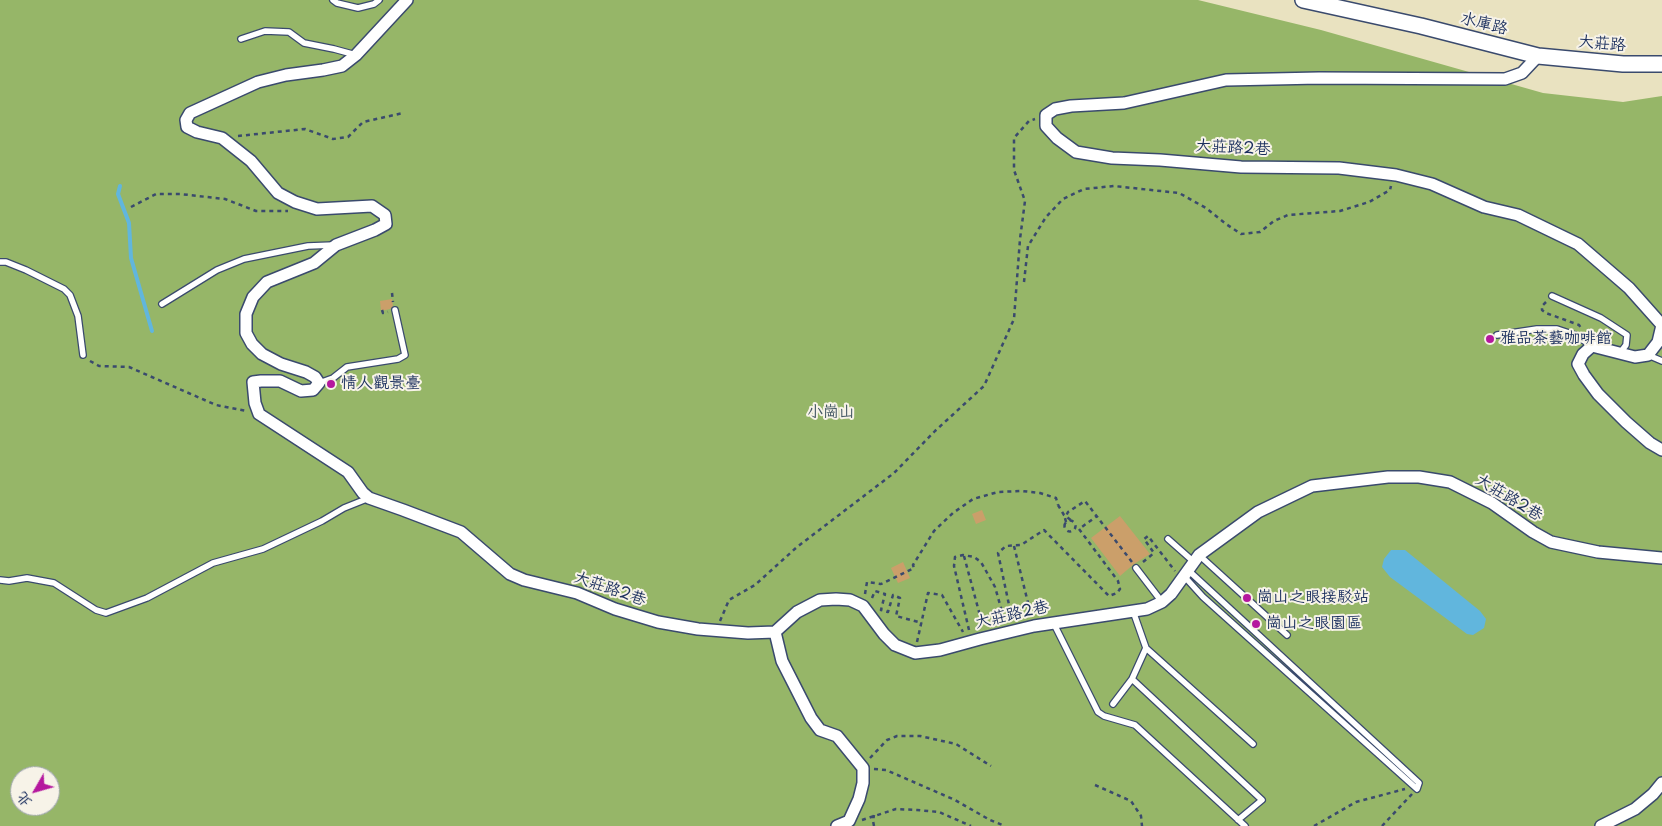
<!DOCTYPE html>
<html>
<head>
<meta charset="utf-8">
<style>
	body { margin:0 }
	#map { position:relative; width:1662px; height:826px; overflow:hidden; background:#e9e2c0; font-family:"Playpen Sans","LXGW WenKai TC",sans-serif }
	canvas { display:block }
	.north { position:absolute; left:10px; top:766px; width:50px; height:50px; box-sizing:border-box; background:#f7f3e8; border:1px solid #9fa5b1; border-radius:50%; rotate:232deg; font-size:14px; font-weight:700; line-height:20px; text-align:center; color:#1b2f5e }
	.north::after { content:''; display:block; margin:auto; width:18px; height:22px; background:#b5179e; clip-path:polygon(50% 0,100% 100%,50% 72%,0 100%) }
</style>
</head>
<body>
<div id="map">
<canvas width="1662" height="826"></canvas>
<div class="north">北</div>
</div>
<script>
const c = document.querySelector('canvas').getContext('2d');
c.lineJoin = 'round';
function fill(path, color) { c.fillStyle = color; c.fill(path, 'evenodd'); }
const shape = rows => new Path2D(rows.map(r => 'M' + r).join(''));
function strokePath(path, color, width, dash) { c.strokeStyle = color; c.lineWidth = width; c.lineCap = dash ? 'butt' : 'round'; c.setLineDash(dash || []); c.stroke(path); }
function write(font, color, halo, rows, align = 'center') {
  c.font = font + ' "Playpen Sans","LXGW WenKai TC",sans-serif'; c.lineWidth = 4; c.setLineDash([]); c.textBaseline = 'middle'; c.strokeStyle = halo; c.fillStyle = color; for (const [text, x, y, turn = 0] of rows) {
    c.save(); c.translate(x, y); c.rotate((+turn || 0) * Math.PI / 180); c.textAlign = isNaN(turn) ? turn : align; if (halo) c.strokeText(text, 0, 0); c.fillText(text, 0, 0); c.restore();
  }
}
const forest = shape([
	[0,0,1198,0,1321,30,1543,93,1623,102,1662,96,1662,826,0,826],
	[20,776,50,776,50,806,20,806]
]);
const water = shape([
	[1391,550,1405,550,1480,611,1486,619,1484,628,1473,635,1467,634,1390,577,1382,567,1384,559]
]);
const stream = shape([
	[120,186,118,194,129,223,131,258,152,331]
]);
const building = shape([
	[392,299,393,306,390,309,381,311,380,301],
	[982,510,986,520,976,524,972,514],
	[1120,516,1150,554,1134,564,1120,576,1091,538],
	[903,562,910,578,898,583,891,568]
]);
const path = shape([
	[238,136,305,129,333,139,348,137,363,122,403,113],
	[131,207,156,194,180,194,225,199,256,211,288,211],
	[1024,282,1028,246,1046,217,1063,199,1084,189,1114,186,1179,193,1206,208,1226,224,1241,234,1260,232,1274,221,1288,215,1340,211,1369,202,1390,190,1391,186],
	[392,293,393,302],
	[1546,302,1542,306,1542,310,1546,313,1579,325,1581,328],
	[382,310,383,313,388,312],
	[90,361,99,366,129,367,216,405,247,411],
	'1064.5 526a5.5 5.5 0 1 1 11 0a5.5 5.5 0 1 1-11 0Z',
	[1066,522,1065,518,1068,512,1085,501,1132,562],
	[1014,546,1031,615],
	[964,556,982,623,977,627],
	[1143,562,1154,553,1144,539,1148,536,1175,571],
	[865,594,867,582,881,584,914,568,913,565,934,531,953,513,973,499,998,492,1022,491,1040,493,1056,498,1058,505],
	[872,598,875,591,885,594,881,610,888,612,893,595,900,598,896,616,922,623],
	[1012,619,998,553,1006,546,1021,545,1044,530,1109,596,1117,593,1120,589,1118,581,1079,529,1097,516],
	[720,621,729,600,755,585,797,547,894,473,935,431,984,386,1014,319,1020,239,1025,201,1014,170,1014,138,1029,121,1035,119],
	[969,630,954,566,955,557,963,555,974,557,981,562,995,587,1005,622],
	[917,642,928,593,942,595,963,632],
	[870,758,887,740,897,736,920,736,956,744,991,766],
	[874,769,886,770,955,800,990,820,1005,826],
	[1095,785,1131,801,1141,816,1142,826],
	[862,820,896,809,917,810,939,812,971,826],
	[874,826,873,821,874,815],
	[1314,826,1356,802,1405,789],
	[1382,826,1412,794]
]);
const service = shape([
	[333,0,337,3,358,8,374,4,379,0],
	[241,39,265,31,289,32,304,43,334,49,356,55],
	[0,262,6,262,26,270,64,289,70,295,78,316,83,355],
	[1552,296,1601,318,1627,335,1626,345,1620,353],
	[162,304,217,270,244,259,308,246,334,245],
	[1497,335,1537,329,1557,329,1575,335,1592,346],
	[1648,355,1662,361],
	[319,383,333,378,347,367,398,359,405,355,395,310],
	[1168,539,1194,562],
	[1199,555,1287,635],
	[1136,568,1162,602],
	[1183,575,1203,597,1417,789,1419,783,1188,570],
	[0,580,9,581,27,578,54,583,96,610,106,613,147,598,213,563,263,549,322,521,344,508,369,498],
	[1053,622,1098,712,1104,716,1135,725,1245,826],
	[1146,648,1253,744],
	[1132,679,1262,800,1238,820],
	[1113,704,1132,679,1146,648,1133,611]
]);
const minor = shape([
	[407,0,356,55,342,66,323,70,286,75,258,82,190,113,186,120,187,127,197,132,222,138,251,161,278,193,295,202,317,209,372,206,385,215,386,224,375,230,336,245,314,263,267,282,253,297,246,314,246,333,252,344,262,354,281,364,306,372,315,377,319,383,313,390,301,391,280,381,261,381,253,382,255,403,259,414,348,472,363,493,369,498,403,510,461,532,510,574,524,580,577,593,615,609,658,622,698,629,748,633,775,632,797,612,820,600,836,599,850,600,863,606,884,634,895,645,915,653,940,650,980,639,1034,626,1147,609,1162,602,1171,594,1199,555,1258,512,1312,486,1388,477,1419,477,1450,482,1492,503,1533,532,1551,542,1598,552,1662,558],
	[1538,56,1522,73,1505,79,1319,78,1226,80,1124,103,1071,106,1055,109,1046,115,1046,126,1057,138,1076,152,1112,158,1160,160,1241,167,1339,168,1396,175,1432,184,1484,207,1518,215,1578,244,1629,288,1662,325,1658,342,1648,355,1635,357,1592,346,1583,354,1578,364,1584,375,1598,394,1626,422,1650,443,1662,450],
	[775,632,782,661,811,718,820,730,837,736,863,768,863,783,859,799,849,821,837,826],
	[1601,826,1635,809,1653,794,1662,783]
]);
const tertiary = shape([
	[1303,0,1421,26,1538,56,1623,64,1662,64]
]);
const pathBridge = shape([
	[1058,505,1064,515,1072,521]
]);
const markers = [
	[1490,339,5,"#b5179e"],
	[331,384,5,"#b5179e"],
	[1247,598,5,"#b5179e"],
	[1256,624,5,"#b5179e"]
];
const streetNames = [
	["水庫路",1484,24,14],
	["大莊路",1602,44,5],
	["大莊路2巷",1233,148,3],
	["大莊路2巷",1509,498,31],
	["大莊路2巷",610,589,19],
	["大莊路2巷",1012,615,-13]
];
const poiNames = [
	["雅品茶藝咖啡館",1500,339],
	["情人觀景臺",341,384],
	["崗山之眼接駁站",1257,598],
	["崗山之眼園區",1266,624]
];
const parkNames = [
	["小崗山",831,413]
];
fill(forest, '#96b668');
fill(water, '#61b6dd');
strokePath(stream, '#61b6dd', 4);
fill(building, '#cb9f6a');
strokePath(service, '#3a4a6d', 8);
strokePath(minor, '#3a4a6d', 14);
strokePath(tertiary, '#3a4a6d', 18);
strokePath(path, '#3a4a6d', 2.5, [4, 4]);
strokePath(service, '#fff', 5.5);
strokePath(minor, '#fff', 11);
strokePath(tertiary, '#fff', 15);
strokePath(pathBridge, '#3a4a6d', 2.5, [4, 4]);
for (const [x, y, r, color] of markers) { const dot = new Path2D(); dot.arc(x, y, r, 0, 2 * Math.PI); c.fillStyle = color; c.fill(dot); strokePath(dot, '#f7f3e8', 2); }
write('16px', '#1b2f5e', '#f7f3e8', streetNames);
write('16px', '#1b2f5e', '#f7f3e8', poiNames, 'left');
write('16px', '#445864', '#f7f3e8', parkNames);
</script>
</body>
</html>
